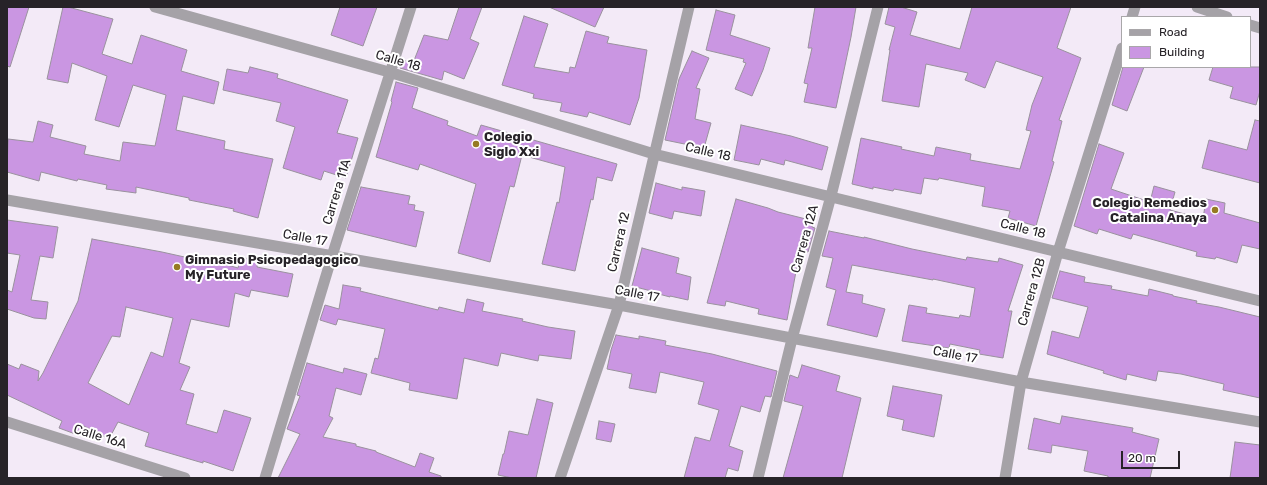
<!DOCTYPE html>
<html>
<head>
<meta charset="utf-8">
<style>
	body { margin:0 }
	#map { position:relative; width:1267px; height:485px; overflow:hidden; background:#f3eaf7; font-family:Rubik,sans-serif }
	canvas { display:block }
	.frame { position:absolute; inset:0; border:8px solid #272328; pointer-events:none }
	.legend { position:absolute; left:1121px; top:16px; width:130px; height:52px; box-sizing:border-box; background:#fff; border:1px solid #a9a7a9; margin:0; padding:5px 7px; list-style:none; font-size:12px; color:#272328 }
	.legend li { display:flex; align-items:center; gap:8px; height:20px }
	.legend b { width:20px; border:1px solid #a9a7a9 }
	.scale { position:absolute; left:1121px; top:451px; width:59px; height:18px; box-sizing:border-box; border:2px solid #272328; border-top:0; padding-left:5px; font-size:12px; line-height:14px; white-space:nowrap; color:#272328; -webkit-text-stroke:3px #fff; paint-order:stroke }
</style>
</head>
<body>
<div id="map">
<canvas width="1267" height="485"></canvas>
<div class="frame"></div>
<ul class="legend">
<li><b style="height:5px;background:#a5a2a7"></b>Road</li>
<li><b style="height:11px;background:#ca96e2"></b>Building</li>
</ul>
<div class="scale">20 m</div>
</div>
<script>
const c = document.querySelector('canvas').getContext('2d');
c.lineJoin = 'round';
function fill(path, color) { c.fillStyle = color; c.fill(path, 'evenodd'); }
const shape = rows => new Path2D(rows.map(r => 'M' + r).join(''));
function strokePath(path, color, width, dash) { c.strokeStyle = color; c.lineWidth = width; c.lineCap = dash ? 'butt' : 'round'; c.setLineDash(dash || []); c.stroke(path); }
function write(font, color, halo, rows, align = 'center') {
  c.font = font + ' Rubik,sans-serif'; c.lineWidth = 4; c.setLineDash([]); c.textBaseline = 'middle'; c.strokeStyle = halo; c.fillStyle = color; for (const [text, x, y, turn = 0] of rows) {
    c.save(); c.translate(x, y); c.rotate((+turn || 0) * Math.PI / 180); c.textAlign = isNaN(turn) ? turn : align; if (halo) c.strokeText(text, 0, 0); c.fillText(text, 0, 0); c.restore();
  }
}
const building = shape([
	[7,7,29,7,10,67,7,66,7,7],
	[63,7,68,7,113,19,102,54,132,64,141,35,187,50,181,71,219,82,214,104,183,96,176,130,225,141,224,149,273,159,258,218,233,211,234,209,189,200,189,198,136,187,136,193,106,189,107,185,78,179,77,181,41,172,39,181,7,172,8,139,33,142,38,121,53,125,50,137,86,146,84,154,120,161,123,142,155,146,166,95,133,85,119,127,95,120,107,76,72,63,68,83,47,79,63,7],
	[340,7,377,7,363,46,331,35,340,7],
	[459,7,482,7,470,39,479,43,464,79,444,71,442,80,400,68,403,60,413,63,424,35,448,40,459,7],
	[549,7,604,7,595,27,549,7],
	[815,7,856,7,851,37,836,108,804,102,808,84,804,83,812,48,808,48,815,7],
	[889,7,901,7,917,12,910,35,960,49,972,7,1071,7,1057,48,1081,58,1059,120,1062,121,1052,161,1054,162,1036,226,1008,218,1010,211,982,206,985,187,939,178,938,180,924,178,921,194,894,189,893,191,873,187,873,189,852,184,861,138,902,147,901,149,934,156,936,147,971,154,970,160,1020,169,1031,131,1026,130,1032,105,1043,77,996,61,985,88,965,80,968,73,926,64,919,107,882,101,890,50,889,50,895,27,885,24,889,7],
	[716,10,735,15,730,35,770,48,763,70,752,96,735,89,746,63,743,62,744,59,706,50,716,10],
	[524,16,548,24,534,67,569,73,570,67,575,68,586,31,609,37,607,43,647,50,639,98,630,125,589,112,587,117,560,111,562,103,533,98,534,94,502,85,524,16],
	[692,51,709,58,696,88,700,89,695,119,711,123,704,148,665,140,679,79,692,51],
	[250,67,278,74,277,78,348,100,337,133,358,138,346,178,324,171,321,180,283,168,295,127,276,121,281,103,223,90,227,69,248,73,250,67],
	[1123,67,1144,67,1127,111,1112,105,1123,67],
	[1213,67,1260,67,1260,91,1256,105,1230,98,1233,87,1209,80,1213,67],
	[396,82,418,88,412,108,448,121,447,125,477,136,481,125,617,164,612,181,597,177,593,200,591,199,575,271,542,264,557,202,559,203,565,167,522,155,514,187,510,186,490,262,458,253,476,184,420,164,418,170,376,157,392,102,391,101,396,82],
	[1255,120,1260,121,1260,183,1202,168,1209,140,1247,150,1255,120],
	[741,125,791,136,828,147,822,170,785,160,784,165,761,159,759,165,734,160,741,125],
	[1099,144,1124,153,1111,189,1150,202,1154,186,1175,192,1170,210,1203,219,1206,199,1225,203,1224,213,1260,223,1260,249,1242,245,1237,263,1216,257,1215,259,1196,256,1197,252,1133,234,1131,239,1099,229,1097,234,1074,226,1099,144],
	[656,183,682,190,682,187,705,191,701,216,674,211,672,219,649,213,656,183],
	[361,187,410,196,408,204,415,205,414,210,424,212,416,247,347,230,361,187],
	[736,199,768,208,778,212,814,221,812,227,815,228,808,252,800,250,787,320,758,314,759,309,726,301,725,306,707,303,736,199],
	[7,220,58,227,53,258,40,256,31,300,48,302,46,319,34,318,7,309,7,290,12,292,20,255,7,253,7,220],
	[829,231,864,238,864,237,912,249,966,260,967,257,998,262,999,258,1023,265,1008,311,1012,311,1003,358,979,354,980,350,950,344,949,348,902,341,909,305,927,308,926,313,959,318,960,315,970,317,975,288,933,279,933,280,852,265,846,292,863,295,862,303,885,309,877,337,827,325,836,290,826,287,833,258,822,256,829,231],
	[92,239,162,252,189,258,189,257,213,261,238,268,241,257,258,261,257,267,293,274,288,297,251,290,249,297,235,293,229,327,191,319,179,363,190,367,180,390,194,394,186,424,217,433,224,410,251,418,233,471,203,461,203,463,145,446,149,433,118,422,109,439,82,425,78,435,59,428,62,421,7,395,7,364,19,369,21,364,39,371,38,381,43,373,78,301,92,239],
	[126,307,173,318,163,357,151,352,129,405,88,383,112,336,120,337,126,307],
	[642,248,679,258,676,273,691,277,688,300,670,296,670,297,655,293,655,292,632,286,642,248],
	[1060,271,1085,277,1084,282,1112,286,1111,289,1148,296,1149,289,1173,295,1173,296,1197,301,1196,303,1219,307,1260,317,1260,398,1223,390,1224,384,1181,374,1158,371,1156,381,1127,374,1126,380,1103,373,1104,371,1047,354,1052,331,1079,338,1088,307,1052,298,1060,271],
	[343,285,361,288,360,291,438,310,439,307,464,313,467,299,484,303,482,311,523,319,522,321,548,327,575,331,571,359,539,355,538,361,501,353,498,366,464,358,457,399,409,390,410,383,371,373,375,358,378,359,385,329,338,319,336,325,320,320,325,305,339,309,343,285],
	[616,335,639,339,639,336,666,341,665,345,712,354,777,371,771,397,765,396,760,412,741,406,729,446,743,451,738,471,728,468,725,478,684,478,695,437,710,441,719,410,698,404,704,382,660,372,656,393,629,388,632,374,607,369,611,350,616,335],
	[307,363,343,373,344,368,367,374,361,395,336,388,329,416,333,418,323,437,356,444,356,446,376,451,376,452,415,467,420,453,434,458,429,472,441,476,441,478,278,478,300,434,287,429,300,396,297,395,307,363],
	[802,365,840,376,836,391,861,398,842,478,783,478,803,406,784,401,790,375,798,378,802,365],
	[893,386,942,395,934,437,902,430,904,420,887,416,893,386],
	[537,399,553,403,536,478,512,478,498,475,503,454,504,454,509,431,528,435,537,399],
	[1062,416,1133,428,1132,432,1159,439,1150,478,1108,478,1108,476,1084,471,1088,451,1052,445,1051,453,1028,449,1034,418,1060,424,1062,416],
	[599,421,615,424,611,442,596,439,599,421],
	[1235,442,1260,445,1260,478,1230,478,1235,442]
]);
const minor = shape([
	[155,7,389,72,654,154,1260,301],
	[1197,7,1227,17],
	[1132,17,1135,7],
	[1250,25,1260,28],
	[7,200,619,305,1021,382,1260,422],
	[7,422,185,478],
	[265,478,332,256,411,7],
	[560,478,619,305,689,7],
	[758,478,792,339,831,196,878,7],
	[1005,478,1021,382,1058,252,1122,48]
]);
const markers = [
	[476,144,4,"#967a22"],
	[1215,210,4,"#967a22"],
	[177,267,4,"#967a22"]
];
const streetNames = [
	["Calle 18",398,61,16],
	["Calle 18",708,152,13],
	["Carrera 11A",337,192,-73],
	["Calle 18",1023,229,14],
	["Calle 17",305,238,10],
	["Carrera 12A",805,239,-74],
	["Carrera 12",619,242,-77],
	["Carrera 12B",1032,292,-74],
	["Calle 17",637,294,11],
	["Calle 17",955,355,11],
	["Calle 16A",100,437,17]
];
const poiNames = [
	["Colegio",484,137],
	["Siglo Xxi",484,152],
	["Colegio Remedios",1207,203,"right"],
	["Catalina Anaya",1207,218,"right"],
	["Gimnasio Psicopedagogico",185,260],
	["My Future",185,275]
];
fill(building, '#ca96e2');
strokePath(building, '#99919d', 1);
strokePath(minor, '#a5a2a7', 11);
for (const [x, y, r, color] of markers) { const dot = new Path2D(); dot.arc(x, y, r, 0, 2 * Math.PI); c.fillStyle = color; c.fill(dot); strokePath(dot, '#fff', 1.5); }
write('13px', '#272328', '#fff', streetNames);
write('bold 13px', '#272328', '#fff', poiNames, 'left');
</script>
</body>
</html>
